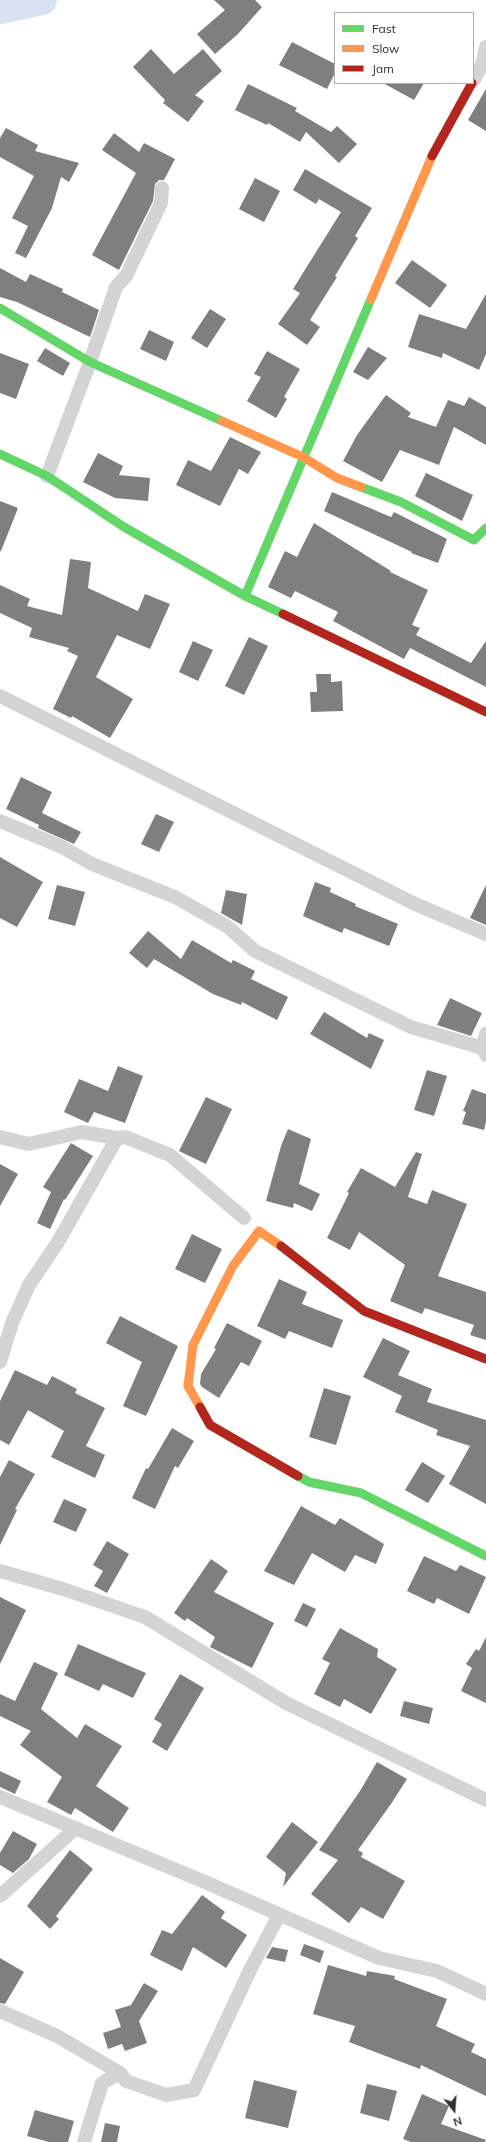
<!DOCTYPE html>
<html>
<head>
<meta charset="utf-8">
<style>
	body { margin:0 }
	#map { position:relative; width:486px; height:2142px; overflow:hidden; background:#fff; font-family:Mulish,sans-serif }
	canvas { display:block }
	.legend { position:absolute; left:334px; top:12px; width:140px; height:72px; box-sizing:border-box; background:#fff; border:1px solid #acacac; margin:0; padding:5px 7px; list-style:none; font-size:12px; color:#2f2f2f }
	.legend li { display:flex; align-items:center; gap:8px; height:20px }
	.legend b { width:20px; border:1px solid #acacac }
	.north { position:absolute; left:434px; top:2090px; width:40px; height:40px; -webkit-text-stroke:3px #fff; paint-order:stroke; rotate:163deg; font-size:11px; font-weight:700; line-height:16px; text-align:center; color:#2f2f2f }
	.north::after { content:''; display:block; margin:auto; width:14px; height:18px; background:#2f2f2f; clip-path:polygon(50% 0,100% 100%,50% 72%,0 100%) }
</style>
</head>
<body>
<div id="map">
<canvas width="486" height="2142"></canvas>
<ul class="legend">
<li><b style="height:5px;background:#63d668"></b>Fast</li>
<li><b style="height:5px;background:#ff974d"></b>Slow</li>
<li><b style="height:5px;background:#b3261e"></b>Jam</li>
</ul>
<div class="north">N</div>
</div>
<script>
const c = document.querySelector('canvas').getContext('2d');
c.lineJoin = 'round';
const shape = rows => new Path2D(rows.map(r => 'M' + r).join(''));
function strokePath(path, color, width, dash) { c.strokeStyle = color; c.lineWidth = width; c.lineCap = dash ? 'butt' : 'round'; c.setLineDash(dash || []); c.stroke(path); }
function fill(path, color) { c.fillStyle = color; c.fill(path, 'evenodd'); }
const river = shape([
	[0,9,42,0]
]);
const building = shape([
	[214,0,255,0,262,7,238,34,215,54,197,34,225,10],
	[292,42,335,64,335,73,327,89,279,65],
	[151,49,174,74,203,49,222,71,195,95,204,101,188,122,163,103,165,100,133,67],
	[383,83,424,83,414,100],
	[248,84,297,108,295,111,331,132,337,126,357,144,339,163,306,132,300,142,268,123,267,125,235,110],
	[486,89,486,131,468,120],
	[6,128,38,145,35,151,79,163,69,182,61,177,52,208,26,258,15,253,28,226,12,218,34,176,0,157,0,138],
	[114,133,139,152,144,143,175,159,164,180,159,180,155,184,153,201,119,270,92,255,136,173,102,150],
	[305,169,372,208,355,236,358,238,335,276,337,277,310,320,320,327,307,345,278,324,300,293,293,289,341,212,319,199,316,204,293,190],
	[255,178,280,191,264,222,239,209],
	[412,260,447,285,430,308,395,283],
	[0,268,26,282,30,274,63,289,62,292,99,310,90,337,17,302,0,297],
	[486,294,486,354,479,370,443,353,442,358,408,347,419,314,466,329],
	[210,309,226,319,207,348,191,338],
	[149,330,174,342,166,361,140,349],
	[368,347,387,358,368,380,353,372],
	[45,348,70,363,63,376,37,361],
	[267,351,300,369,284,397,287,399,276,418,247,401,261,377,254,374],
	[0,353,29,364,16,399,0,393],
	[386,395,411,413,408,417,436,427,448,400,464,406,469,397,486,407,486,445,454,427,439,465,400,450,382,482,343,461,357,435],
	[230,437,261,452,248,474,239,469,220,506,176,485,188,460,211,471],
	[98,453,123,466,119,475,150,478,148,501,115,498,83,482],
	[426,473,473,495,462,521,415,496],
	[332,492,391,517,394,512,396,513,447,539,438,563,411,553,412,552,324,511],
	[0,501,18,508,1,551,0,551],
	[314,523,391,571,390,572,428,590,412,625,420,628,416,635,471,663,486,641,486,687,410,648,404,659,333,621,338,612,295,591,291,598,268,587,285,551,297,557],
	[70,559,91,562,88,588,138,611,145,594,170,604,150,649,117,635,96,677,133,699,110,738,72,716,71,718,53,709,78,656,67,651,69,648,29,637,32,628,0,613,0,585,30,599,27,606,62,615],
	[249,637,268,646,244,695,225,686],
	[193,641,213,650,198,681,179,672],
	[316,674,331,674,331,682,342,681,343,711,311,712,310,692,317,692],
	[21,777,52,792,42,813,81,832,74,844,38,828,39,825,6,809],
	[156,814,174,822,159,852,141,844],
	[0,857,43,882,17,927,0,918],
	[315,882,331,888,330,892,356,904,355,906,398,924,389,946,344,928,342,933,303,916],
	[57,885,85,892,75,926,48,919],
	[486,885,486,925,470,918],
	[226,890,247,894,242,925,221,913],
	[148,931,181,959,192,940,231,963,233,960,255,971,251,979,288,997,277,1020,242,1002,241,1005,213,994,154,959,147,968,129,953],
	[450,998,482,1013,471,1036,437,1025],
	[324,1012,367,1038,369,1033,384,1040,371,1069,310,1034],
	[118,1066,143,1076,125,1123,94,1112,88,1123,64,1112,79,1079,108,1091],
	[427,1070,447,1076,434,1116,414,1110],
	[472,1089,486,1094,486,1122,484,1130,462,1124,466,1112,463,1111],
	[206,1097,232,1109,206,1164,179,1151],
	[288,1129,311,1139,299,1184,320,1194,312,1211,294,1203,293,1208,266,1201,281,1146],
	[71,1143,93,1156,65,1200,64,1199,50,1229,37,1223,51,1192,43,1187],
	[416,1152,422,1154,408,1197,427,1204,432,1190,467,1204,438,1276,486,1292,486,1340,470,1335,474,1325,425,1308,422,1314,390,1301,405,1265,359,1232,350,1250,327,1238,349,1193,347,1192,361,1168,395,1187],
	[0,1164,18,1174,0,1206],
	[192,1234,222,1249,205,1283,175,1269],
	[279,1279,307,1292,302,1304,343,1320,332,1348,289,1331,285,1339,257,1326],
	[120,1316,178,1346,146,1416,123,1406,142,1362,106,1343],
	[227,1323,262,1341,249,1366,241,1362,219,1398,202,1387,200,1384,201,1374,216,1349,214,1348],
	[383,1338,410,1351,398,1375,432,1389,427,1402,486,1420,486,1504,449,1484,470,1446,436,1435,438,1430,395,1412,402,1396,363,1377],
	[15,1370,47,1385,52,1376,77,1389,75,1393,105,1408,86,1446,105,1455,95,1478,51,1457,64,1431,28,1410,9,1445,0,1440,0,1401],
	[324,1388,351,1396,336,1445,309,1437],
	[172,1428,194,1441,178,1468,175,1466,155,1509,132,1498,146,1468,148,1469],
	[9,1460,35,1474,15,1509,17,1510,0,1545,0,1477],
	[422,1462,445,1476,428,1503,405,1490],
	[64,1499,87,1509,76,1532,53,1522],
	[301,1506,335,1525,340,1518,384,1544,376,1564,355,1555,345,1572,312,1553,294,1585,264,1571],
	[107,1541,129,1554,107,1593,94,1586,103,1571,93,1565],
	[424,1556,456,1571,460,1565,486,1577,469,1614,437,1598,434,1604,407,1591],
	[211,1559,228,1571,214,1592,274,1623,252,1668,210,1647,215,1637,187,1618,185,1621,174,1613],
	[0,1597,26,1610,0,1664],
	[303,1603,316,1609,307,1627,294,1621],
	[340,1628,378,1649,377,1657,397,1669,371,1714,344,1699,340,1707,314,1694,330,1663,322,1659],
	[486,1637,486,1703,461,1691,472,1668,466,1664,476,1649,479,1651],
	[78,1644,146,1673,133,1698,103,1684,99,1691,64,1675],
	[34,1662,58,1673,41,1709,77,1738,85,1724,122,1746,96,1786,129,1808,113,1832,75,1808,71,1815,47,1802,62,1777,20,1745,31,1731,0,1716,0,1694,15,1701],
	[180,1674,204,1688,167,1751,152,1742,162,1724,154,1719],
	[404,1701,433,1708,429,1724,400,1716],
	[377,1762,407,1779,391,1804,358,1850,363,1853,361,1857,405,1881,383,1919,361,1907,349,1923,311,1894,338,1860,319,1850,360,1791],
	[0,1771,21,1781,15,1794,0,1787],
	[292,1822,318,1842,283,1887,286,1873,266,1857],
	[13,1831,37,1844,29,1859,13,1873,0,1865,0,1853],
	[70,1850,93,1869,56,1916,59,1919,50,1929,27,1906],
	[202,1895,225,1912,221,1918,247,1935,226,1968,193,1947,182,1971,150,1955,162,1930,172,1934],
	[304,1944,324,1951,320,1963,300,1955],
	[272,1947,288,1950,285,1962,266,1958],
	[0,1958,24,1972,5,2004,0,2003],
	[328,1965,366,1976,367,1971,395,1976,394,1979,447,1999,436,2026,475,2044,471,2052,486,2059,486,2096,421,2065,420,2069,349,2042,355,2026,313,2014],
	[144,1983,158,1991,139,2021,147,2043,125,2051,122,2044,108,2049,103,2033,121,2027,115,2010,131,2005],
	[254,2080,297,2091,288,2128,245,2118],
	[367,2084,397,2091,389,2121,360,2113],
	[422,2094,449,2106,441,2124,486,2140,485,2142,411,2142,403,2139],
	[35,2110,74,2121,68,2142,49,2142,27,2136],
	[105,2123,120,2126,117,2142,101,2142]
]);
const street = shape([
	[473,81,482,65,486,47],
	[47,476,90,362,116,287,126,276,161,203,162,188],
	[0,696,415,904,486,934],
	[0,821,62,847,92,864,175,897,228,927,255,951,411,1027,483,1048],
	[486,1034,483,1048,486,1055],
	[0,1137,29,1144,82,1132,117,1138,125,1137,170,1155,244,1218],
	[0,1362,12,1323,29,1285,58,1242,117,1138],
	[0,1571,63,1589,145,1617,286,1703,486,1800],
	[0,1797,205,1882,379,1958,437,1971,486,1994],
	[0,1896,76,1828],
	[0,2011,57,2036,120,2073],
	[84,2142,102,2083,120,2073,126,2081,166,2095,194,2090,250,1970,279,1915]
]);
const fast = shape([
	[0,308,90,362,222,421],
	[0,454,47,476,124,527,245,596,283,614],
	[361,487,401,502,474,540,486,528],
	[245,596,371,299],
	[298,1476,309,1482,361,1493,486,1556]
]);
const slow = shape([
	[371,299,432,156],
	[222,421,303,457,337,478,361,487],
	[200,1407,188,1386,193,1345,233,1266,259,1231,281,1246]
]);
const jam = shape([
	[432,156,472,83],
	[283,614,486,712],
	[281,1246,364,1311,486,1359],
	[200,1407,210,1425,298,1476]
]);
strokePath(river, '#d8e2f2', 30);
fill(building, '#7f7f7f');
strokePath(street, '#d4d4d4', 14);
strokePath(fast, '#63d668', 9);
strokePath(slow, '#ff974d', 9);
strokePath(jam, '#b3261e', 9);
</script>
</body>
</html>
